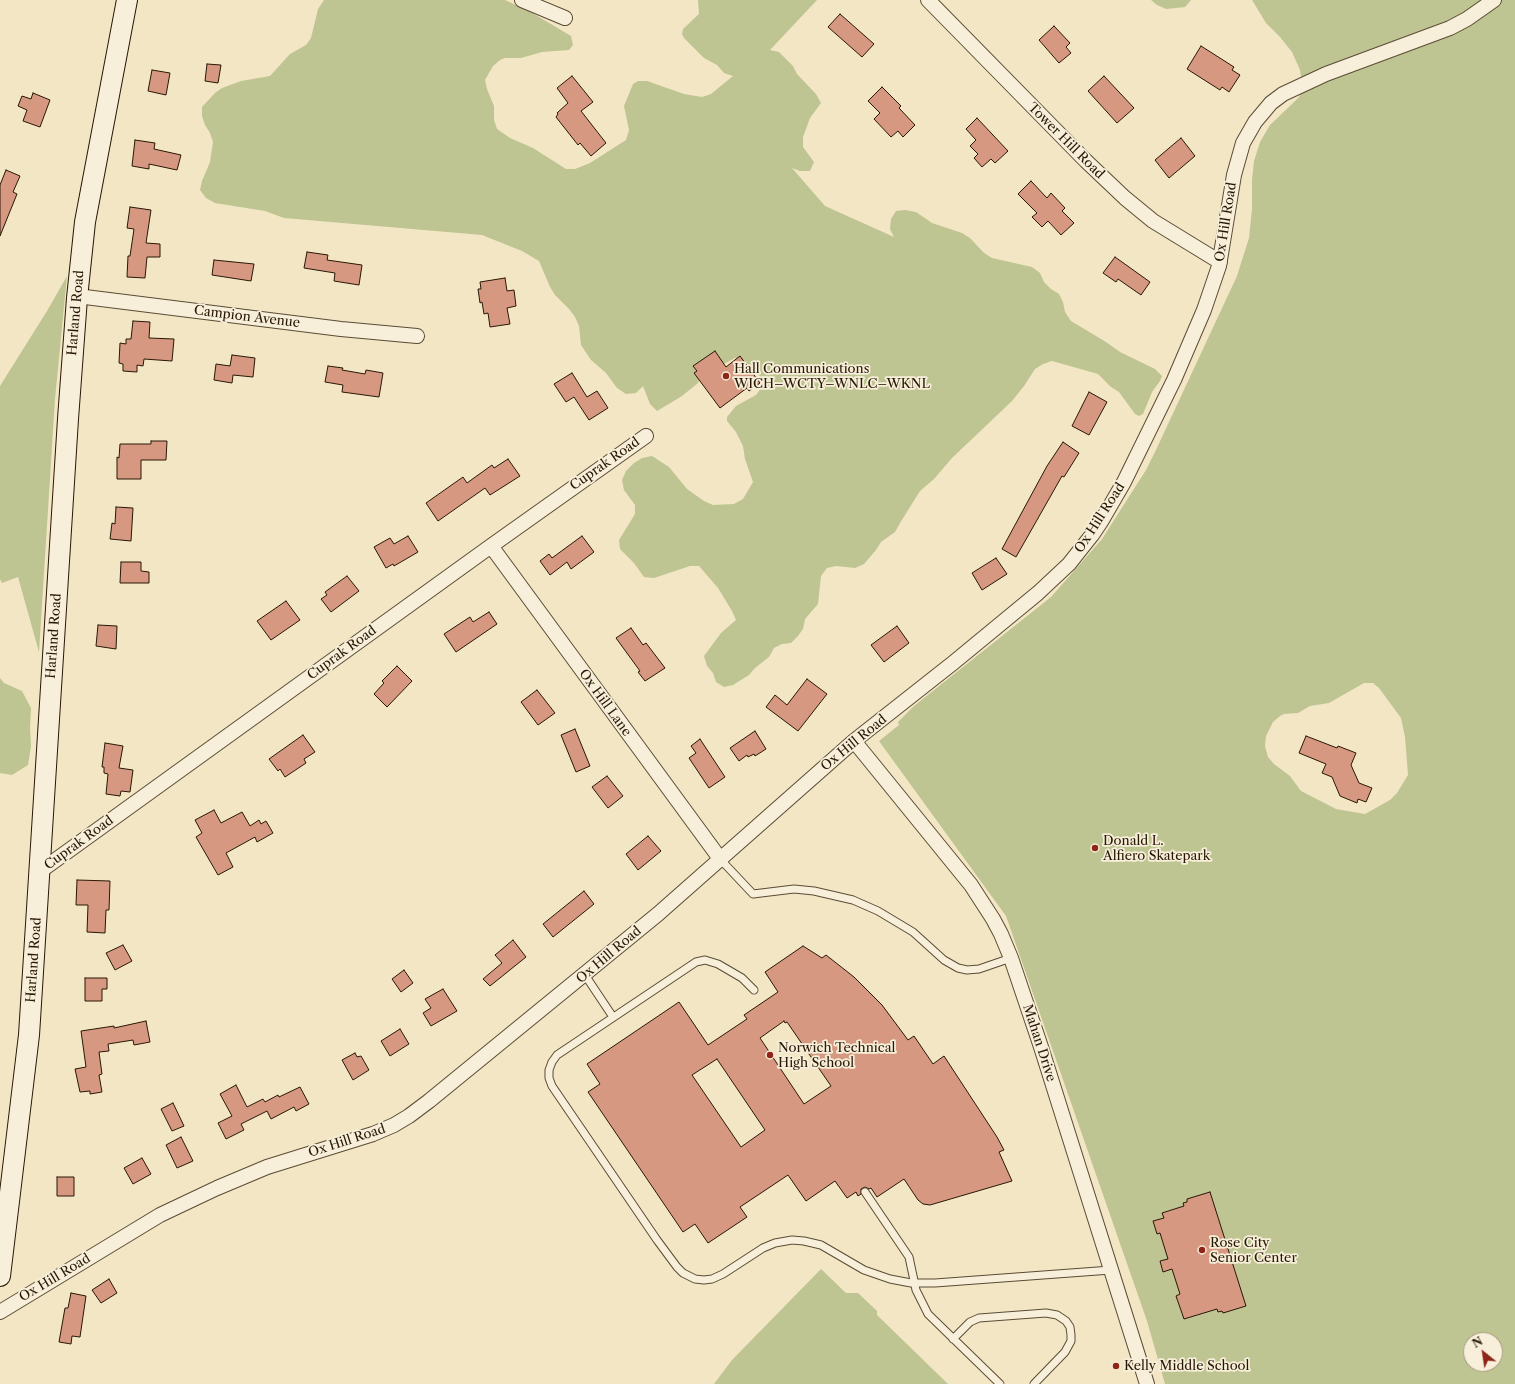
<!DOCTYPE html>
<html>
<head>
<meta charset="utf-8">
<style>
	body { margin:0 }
	#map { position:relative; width:1515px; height:1384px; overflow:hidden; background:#f3e6c4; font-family:"Libre Caslon Text",serif }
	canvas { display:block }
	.north { position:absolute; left:1463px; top:1332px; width:40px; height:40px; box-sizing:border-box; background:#f7efd9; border:1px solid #a49984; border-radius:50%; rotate:330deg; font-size:11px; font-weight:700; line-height:16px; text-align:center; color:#281705 }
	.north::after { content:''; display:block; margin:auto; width:14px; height:18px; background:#8f2418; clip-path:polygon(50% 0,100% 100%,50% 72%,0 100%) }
</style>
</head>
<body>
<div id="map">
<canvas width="1515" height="1384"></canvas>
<div class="north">N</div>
</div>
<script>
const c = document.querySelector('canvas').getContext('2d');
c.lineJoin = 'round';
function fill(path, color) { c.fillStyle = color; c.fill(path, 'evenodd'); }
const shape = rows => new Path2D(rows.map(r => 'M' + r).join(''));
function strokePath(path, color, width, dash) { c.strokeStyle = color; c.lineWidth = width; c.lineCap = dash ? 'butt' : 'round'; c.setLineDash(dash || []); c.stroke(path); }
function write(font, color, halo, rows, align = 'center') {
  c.font = font + ' "Libre Caslon Text",serif'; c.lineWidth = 3.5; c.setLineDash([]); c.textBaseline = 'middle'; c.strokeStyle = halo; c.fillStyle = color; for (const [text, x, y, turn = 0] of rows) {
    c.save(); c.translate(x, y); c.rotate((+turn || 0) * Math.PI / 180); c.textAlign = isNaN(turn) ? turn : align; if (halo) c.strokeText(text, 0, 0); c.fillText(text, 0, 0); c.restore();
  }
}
const green = shape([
	[324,0,505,0,529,11,571,36,573,45,569,50,542,52,521,58,505,58,500,60,493,66,485,80,487,89,494,106,494,120,497,129,510,138,533,148,566,169,575,169,590,163,626,140,629,130,624,106,633,84,638,81,647,81,684,94,702,97,711,94,733,76,724,73,717,65,704,58,684,38,682,34,683,29,699,14,698,0,817,0,770,50,779,52,793,66,797,74,816,94,821,103,810,118,803,137,803,147,814,162,810,171,800,171,792,168,825,206,894,237,890,229,891,219,896,211,905,210,916,212,932,223,962,233,970,238,984,253,992,258,1032,267,1040,273,1044,282,1051,289,1059,294,1063,302,1065,312,1071,321,1106,342,1120,352,1155,369,1162,376,1160,381,1152,392,1143,414,1139,416,1135,414,1119,392,1111,387,1098,374,1052,361,1043,364,1035,369,1024,386,1012,401,952,458,934,479,920,491,900,523,895,532,881,542,876,550,864,564,855,568,836,566,827,568,821,576,818,604,805,619,803,629,798,636,791,643,782,644,774,648,769,657,755,668,749,675,733,685,724,687,716,682,713,673,707,666,704,656,721,633,736,620,732,611,718,588,699,566,690,566,654,578,644,577,634,563,620,549,619,540,635,514,635,505,624,490,622,480,626,471,634,463,642,458,652,456,669,467,687,489,704,501,713,505,734,504,743,499,753,482,745,459,743,446,736,432,727,421,727,417,736,406,756,395,764,384,763,379,745,362,735,358,722,365,705,370,698,383,682,396,657,411,650,404,643,386,636,393,626,394,617,388,606,373,591,360,581,345,579,326,575,317,569,309,555,295,550,287,539,261,522,251,482,235,284,218,265,211,215,203,206,198,200,190,202,181,210,162,213,142,210,133,205,125,202,116,202,107,215,93,222,88,241,81,270,76,290,54,306,45,311,38,318,9],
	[1151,0,1191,0,1185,7,1166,9,1157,5],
	[1252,0,1515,0,1515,1384,1165,1384,1147,1321,1006,916,879,741,899,725,898,722,914,706,1051,597,1102,539,1146,470,1155,452,1237,276,1249,238,1252,209,1252,180,1254,161,1260,142,1270,125,1292,104,1299,97,1303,89,1300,70,1292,52,1280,37,1266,23],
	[1364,683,1373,683,1379,688,1401,718,1405,737,1408,775,1397,793,1390,800,1365,814,1336,809,1301,791,1290,776,1274,764,1268,757,1265,746,1266,736,1273,722,1280,716,1284,714,1298,713,1310,706,1329,703],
	[1471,1340,1495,1340,1495,1364,1471,1364],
	[67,276,55,399,39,652,18,577,2,583,0,579,0,386,47,311],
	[0,678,4,683,22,691,31,708,30,727,31,746,28,765,12,775,0,773],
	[821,1269,846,1293,858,1293,877,1311,877,1315,948,1384,714,1384,732,1360]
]);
const building = shape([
	[840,14,874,44,862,57,828,27,840,14],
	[1054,26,1070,43,1066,47,1071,53,1059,63,1039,40,1054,26],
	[1201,46,1234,67,1232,70,1240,75,1229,92,1222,87,1220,90,1187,69,1201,46],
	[207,64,221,65,218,83,205,81,207,64],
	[152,70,170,73,166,95,148,91,152,70],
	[572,76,593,102,581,111,606,143,591,156,580,143,578,145,556,117,558,114,557,113,568,103,557,88,572,76],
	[1104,76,1134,108,1117,123,1088,91,1104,76],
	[882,87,901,106,899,108,915,125,903,137,898,131,891,137,874,119,880,113,868,101,882,87],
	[33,93,50,100,40,127,23,121,27,110,18,106,22,96,31,99,33,93],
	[977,118,1008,151,995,163,991,159,982,167,974,158,978,154,970,146,976,140,966,129,977,118],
	[1181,138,1195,156,1169,178,1155,160,1181,138],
	[135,140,155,143,154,149,181,155,177,170,149,164,149,169,132,166,135,140],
	[6,170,20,176,13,192,17,194,0,236,0,185,6,170],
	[1031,181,1047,198,1051,193,1065,208,1062,211,1074,223,1061,235,1048,221,1042,227,1032,217,1037,213,1018,194,1031,181],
	[130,207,151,210,146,243,160,244,160,257,147,257,145,278,127,277,128,256,130,256,134,229,127,228,130,207],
	[307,252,328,255,327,260,362,265,359,285,334,281,335,273,304,268,307,252],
	[1115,257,1150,282,1141,295,1118,279,1116,282,1103,273,1115,257],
	[214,260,254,264,251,281,212,275,214,260],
	[505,278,507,291,514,290,516,306,507,308,510,324,490,327,488,313,484,314,482,302,480,303,478,289,481,289,480,282,505,278],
	[133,321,150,322,149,338,174,339,172,361,144,359,143,366,137,365,137,372,123,371,123,364,119,363,120,343,126,344,126,339,131,339,133,321],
	[715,351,726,367,740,356,760,383,749,391,747,388,720,408,694,373,697,371,693,366,715,351],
	[232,355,255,358,253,377,233,375,232,383,214,380,216,364,230,366,232,355],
	[328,366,343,368,342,370,365,374,366,370,383,373,379,397,342,392,343,385,325,382,328,366],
	[572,373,587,397,597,391,608,408,589,420,574,397,566,402,554,384,572,373],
	[1089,392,1107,402,1089,435,1072,426,1089,392],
	[151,441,167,441,166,460,141,460,141,479,117,479,117,457,119,458,120,444,151,444,151,441],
	[1063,442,1079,453,1064,477,1062,476,1016,557,1002,549,1047,466,1063,442],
	[508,459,520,476,490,495,485,488,438,521,426,503,463,477,467,483,492,465,494,468,508,459],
	[116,507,133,508,131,541,110,539,112,523,115,524,116,507],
	[408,536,418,552,394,566,393,564,386,568,374,547,390,538,394,544,408,536],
	[582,536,594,552,571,569,567,562,550,575,540,561,549,554,552,558,582,536],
	[996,558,1007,574,982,590,972,573,996,558],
	[121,562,141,562,141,571,149,572,149,583,120,583,121,562],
	[347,576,359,591,331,612,321,599,327,595,325,592,347,576],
	[286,601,300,620,271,640,257,621,286,601],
	[489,612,497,624,456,652,444,634,470,617,473,622,489,612],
	[98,625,117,626,116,649,96,646,98,625],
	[897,626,909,643,884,662,871,645,897,626],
	[631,628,643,645,646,643,665,668,645,681,638,672,640,671,616,638,631,628],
	[397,666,412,681,387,707,374,694,384,683,382,681,397,666],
	[807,679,827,694,798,731,766,707,775,695,787,705,807,679],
	[537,690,555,713,538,725,521,702,537,690],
	[575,729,590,766,576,772,561,735,575,729],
	[755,731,766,749,755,756,754,754,748,757,747,755,739,761,730,748,755,731],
	[303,735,315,752,304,759,306,763,285,777,280,769,278,771,269,759,303,735],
	[1306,736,1337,748,1338,746,1356,753,1351,765,1359,783,1372,788,1366,802,1358,799,1357,803,1340,796,1332,777,1322,773,1326,764,1299,753,1306,736],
	[700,739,725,777,709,788,689,758,696,753,691,746,700,739],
	[105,743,123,746,119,768,133,770,130,792,121,791,120,796,106,794,108,774,104,773,104,767,102,767,105,743],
	[607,776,623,796,608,808,592,787,607,776],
	[214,810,221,823,242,812,250,826,259,820,261,824,266,821,273,833,257,842,255,837,226,853,233,867,218,875,196,837,202,833,195,820,214,810],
	[648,836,661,851,638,870,626,854,648,836],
	[77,880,110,881,109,910,106,910,105,933,87,932,88,905,76,905,77,880],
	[584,891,594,904,553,937,543,924,584,891],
	[513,940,526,957,490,986,483,979,502,963,495,955,513,940],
	[123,945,132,961,115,970,106,953,123,945],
	[803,946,822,958,826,955,854,977,882,1005,908,1040,914,1036,933,1064,944,1056,997,1137,1004,1150,999,1152,1012,1181,930,1205,923,1204,918,1200,904,1179,877,1197,871,1188,869,1189,865,1187,861,1189,861,1194,858,1196,856,1192,847,1198,835,1181,806,1201,788,1175,740,1207,747,1217,708,1243,695,1224,683,1232,588,1092,600,1084,587,1064,679,1002,708,1045,747,1019,744,1015,778,992,765,972,803,946],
	[784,1021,785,1023,787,1022,831,1086,804,1104,760,1038,784,1021],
	[717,1059,765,1130,741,1147,692,1075,717,1059],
	[404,970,413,983,401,992,392,979,404,970],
	[85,978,107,978,107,989,102,989,102,1001,85,1001,85,978],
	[443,989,457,1011,431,1026,423,1013,431,1008,425,999,443,989],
	[146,1021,150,1042,134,1045,133,1040,108,1044,109,1051,99,1052,102,1074,99,1075,102,1092,90,1094,90,1091,80,1092,75,1069,86,1067,81,1031,114,1026,114,1028,146,1021],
	[400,1029,409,1044,390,1056,381,1041,400,1029],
	[355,1053,357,1057,361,1056,369,1070,353,1080,342,1060,355,1053],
	[236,1085,247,1107,263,1099,265,1102,278,1095,279,1097,300,1087,309,1104,296,1111,294,1107,271,1119,267,1111,241,1124,244,1130,226,1139,218,1123,232,1116,220,1094,236,1085],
	[173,1103,184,1126,172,1131,161,1109,173,1103],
	[181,1137,193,1161,177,1168,166,1145,181,1137],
	[142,1158,151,1174,133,1184,124,1168,142,1158],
	[57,1177,74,1177,74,1196,57,1196,57,1177],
	[1210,1192,1246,1306,1223,1313,1222,1311,1218,1312,1217,1309,1184,1319,1176,1296,1180,1294,1172,1269,1163,1272,1160,1261,1168,1259,1160,1233,1157,1234,1153,1221,1164,1218,1162,1213,1184,1206,1183,1203,1187,1202,1187,1199,1210,1192],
	[109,1279,117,1293,101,1303,92,1290,109,1279],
	[71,1293,86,1296,80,1337,72,1336,71,1344,59,1342,65,1308,68,1308,71,1293]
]);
const service = shape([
	[721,860,753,894,794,889,814,891,853,900,878,911,913,932,944,960,958,968,967,970,979,969,1011,958],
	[585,975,613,1017],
	[754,990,742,978,718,964,705,960,696,962,557,1055,552,1062,549,1070,549,1078,552,1086,657,1240,677,1267,683,1273,695,1279,704,1280,712,1279,723,1274,763,1248,775,1243,792,1240,804,1241,821,1245,864,1270,890,1279,911,1283,935,1283,1111,1270],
	[865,1192,909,1257,916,1290,928,1314,1000,1384],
	[953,1339,970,1322,979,1318,1046,1313,1057,1315,1066,1321,1070,1327,1071,1335,1071,1341,1065,1352,1034,1384]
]);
const minor = shape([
	[522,0,565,18],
	[928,0,1086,161,1125,198,1153,221,1220,262],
	[77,296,341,329,417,336],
	[491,546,721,860],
	[854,741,971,885,993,919,1001,934,1011,958,1041,1047,1147,1384],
	[39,872,491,546,646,436],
	[0,1312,160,1215,217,1188,267,1167,373,1134,394,1125,409,1116,429,1101,658,914,854,741,953,663,1038,593,1069,564,1092,535,1102,520,1124,482,1174,380,1204,310,1219,266,1234,175,1243,143,1255,122,1271,103,1283,94,1326,74,1450,28,1467,19,1494,0]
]);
const secondary = shape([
	[0,1276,29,1035,68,419,77,298,85,222,127,0]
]);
const markers = [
	[726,376,4,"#8f2418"],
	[1095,848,4,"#8f2418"],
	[770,1055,4,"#8f2418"],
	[1202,1250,4,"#8f2418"],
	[1116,1366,4,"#8f2418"]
];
const streetNames = [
	["Tower Hill Road",1066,141,45],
	["Ox Hill Road",1226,222,-81],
	["Harland Road",76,313,-85],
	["Campion Avenue",247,317,7],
	["Cuprak Road",605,464,-35],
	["Ox Hill Road",1100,518,-57],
	["Harland Road",54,636,-86],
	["Cuprak Road",342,653,-36],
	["Ox Hill Lane",605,703,54],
	["Ox Hill Road",854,743,-39],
	["Cuprak Road",79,843,-36],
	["Ox Hill Road",609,955,-40],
	["Harland Road",34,960,-86],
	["Mahan Drive",1039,1043,72],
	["Ox Hill Road",347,1141,-18],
	["Ox Hill Road",55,1278,-31]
];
const poiNames = [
	["Hall Communications",734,369],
	["WICH–WCTY–WNLC–WKNL",734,384],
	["Donald L.",1103,841],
	["Alfiero Skatepark",1103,856],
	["Norwich Technical",778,1048],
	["High School",778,1063],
	["Rose City",1210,1243],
	["Senior Center",1210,1258],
	["Kelly Middle School",1124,1366]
];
fill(green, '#bec492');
fill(building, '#d69881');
strokePath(building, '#281705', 1);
strokePath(service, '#5b4b35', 9);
strokePath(minor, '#5b4b35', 16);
strokePath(secondary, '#281705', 22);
strokePath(service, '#f7efd9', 7);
strokePath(minor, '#f7efd9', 14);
strokePath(secondary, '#f7efd9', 20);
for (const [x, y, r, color] of markers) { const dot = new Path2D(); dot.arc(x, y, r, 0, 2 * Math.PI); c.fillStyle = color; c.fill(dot); strokePath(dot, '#f7efd9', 1.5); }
write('13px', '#281705', '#f7efd9', streetNames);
write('13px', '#281705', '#f7efd9', poiNames, 'left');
</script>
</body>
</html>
